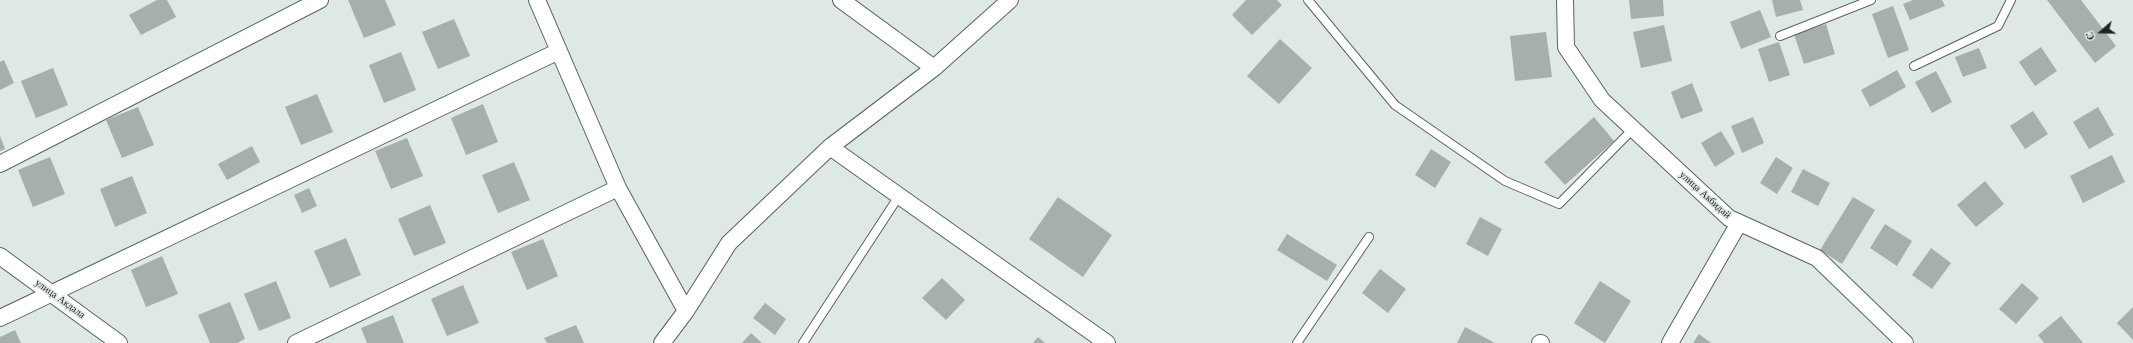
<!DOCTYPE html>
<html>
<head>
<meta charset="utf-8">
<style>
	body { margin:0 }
	#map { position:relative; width:2133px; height:343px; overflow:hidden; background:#dee8e7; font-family:"Libre Baskerville",serif }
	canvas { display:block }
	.north { position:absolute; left:2081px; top:12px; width:40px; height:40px; -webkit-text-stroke:3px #dee8e7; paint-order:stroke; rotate:250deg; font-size:11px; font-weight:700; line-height:16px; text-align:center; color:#1f2323 }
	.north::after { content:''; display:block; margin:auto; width:14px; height:18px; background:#1f2323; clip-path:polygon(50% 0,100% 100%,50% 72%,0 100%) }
</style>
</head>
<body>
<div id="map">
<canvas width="2133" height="343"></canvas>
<div class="north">С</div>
</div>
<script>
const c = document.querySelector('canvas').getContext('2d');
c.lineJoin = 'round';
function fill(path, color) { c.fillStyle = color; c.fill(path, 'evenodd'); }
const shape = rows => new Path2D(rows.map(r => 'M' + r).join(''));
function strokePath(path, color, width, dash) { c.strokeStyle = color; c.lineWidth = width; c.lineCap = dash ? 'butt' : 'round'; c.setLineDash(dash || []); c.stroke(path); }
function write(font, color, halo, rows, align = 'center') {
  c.font = font + ' "Libre Baskerville",serif'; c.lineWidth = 3; c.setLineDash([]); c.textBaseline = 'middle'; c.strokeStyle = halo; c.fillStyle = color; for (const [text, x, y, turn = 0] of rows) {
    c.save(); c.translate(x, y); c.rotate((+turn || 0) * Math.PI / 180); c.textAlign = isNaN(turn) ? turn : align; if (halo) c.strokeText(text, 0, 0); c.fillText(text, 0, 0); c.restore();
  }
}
const building = shape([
	[157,0,167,0,176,17,141,35,129,15],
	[348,0,385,0,396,25,364,38],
	[1246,0,1277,0,1282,5,1252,35,1232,15],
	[1629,0,1663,0,1664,16,1631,19],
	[1772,0,1800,0,1803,10,1776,17],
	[1913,0,1942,0,1945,6,1910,20,1903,4],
	[2047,0,2081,0,2116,46,2095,63],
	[1893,6,1909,50,1888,58,1872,14],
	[1760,10,1771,37,1741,49,1730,22],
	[454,19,470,56,438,69,422,32],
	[1826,24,1835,54,1804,64,1794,34],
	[1664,25,1672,61,1641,68,1633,32],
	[1546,32,1552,77,1515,81,1510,36],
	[1280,39,1312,68,1279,104,1247,76],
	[1779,42,1790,75,1769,82,1758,49],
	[2041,47,2057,71,2035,86,2019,62],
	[1979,48,1987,68,1963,77,1955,57],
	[401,52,416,90,384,103,369,65],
	[4,60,14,83,0,90,0,62],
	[53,68,68,105,36,118,21,81],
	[1897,70,1906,87,1870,107,1861,90],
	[1936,71,1952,102,1932,113,1915,82],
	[1692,83,1703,111,1681,119,1671,92],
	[317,94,333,132,301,145,285,107],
	[483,104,498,142,466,155,451,118],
	[138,107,154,145,122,158,106,120],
	[2098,107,2114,135,2089,149,2073,122],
	[2033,111,2048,134,2025,149,2010,126],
	[1594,117,1614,141,1565,185,1544,162],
	[1753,117,1764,143,1742,153,1731,126],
	[1721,131,1735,154,1715,167,1701,143],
	[0,136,5,149,0,151],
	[407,138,423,176,391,189,375,151],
	[252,146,260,162,227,180,218,164],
	[1431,149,1451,162,1435,188,1415,175],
	[2112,155,2125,182,2083,203,2070,176],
	[50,157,65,194,33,207,18,170],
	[1776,157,1793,168,1777,194,1760,183],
	[514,162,530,200,498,213,482,175],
	[1803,169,1830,183,1818,206,1791,192],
	[132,176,147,213,115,227,100,189],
	[1985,181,2004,204,1976,227,1957,205],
	[309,188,317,206,302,213,294,195],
	[1058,197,1112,235,1083,277,1029,239],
	[1853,197,1875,210,1842,264,1820,250],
	[430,205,446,243,414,256,398,219],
	[1480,217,1502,229,1488,256,1466,244],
	[1885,224,1912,241,1897,266,1870,248],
	[1287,234,1337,265,1327,281,1277,250],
	[346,238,361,275,330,288,314,251],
	[543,239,558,276,527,290,511,252],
	[1931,248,1951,263,1932,289,1912,275],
	[162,256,178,294,146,307,131,270],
	[1380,269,1406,289,1388,313,1362,293],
	[942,278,965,300,946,320,922,298],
	[276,281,291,318,259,331,244,294],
	[1600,281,1631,301,1605,343,1574,323],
	[2022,283,2039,298,2016,324,1999,309],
	[463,285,479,323,447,336,431,299],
	[230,302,245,339,237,343,210,343,198,315],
	[765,303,786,319,775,335,753,318],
	[2133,307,2133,340,2117,323],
	[393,315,404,343,367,343,361,328],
	[2061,316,2083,343,2044,343,2038,335],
	[576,325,584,343,547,343,544,338],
	[1465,327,1495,343,1457,343],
	[15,330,21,343,0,343,0,337],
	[751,333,762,343,742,343],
	[1699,334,1711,343,1693,343],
	[1038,337,1045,343,1033,343]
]);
const service = shape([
	[1308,0,1395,105,1505,181,1559,204,1633,129],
	[1780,36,1871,0],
	[1914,66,1998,26,2011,0],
	[803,343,899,196],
	[1297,343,1369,237]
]);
const minor = shape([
	[537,0,618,188,686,311],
	[841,0,934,68],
	[1565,0,1566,47,1602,100,1729,218,1817,258,1905,343],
	[830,147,1107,343],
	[0,164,320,0],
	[0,256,119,343],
	[0,318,559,51],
	[296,343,618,188],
	[662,343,686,311,729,243,830,147,934,68,1010,0],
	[1540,343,1541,343],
	[1670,343,1739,223]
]);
const streetNames = [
	["улица Акбидай",1705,195,42],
	["улица Акдала",60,299,36]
];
fill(building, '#a5afae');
strokePath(service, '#596261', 10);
strokePath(minor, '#596261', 18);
strokePath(service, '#fff', 8);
strokePath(minor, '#fff', 16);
write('10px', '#1f2323', '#dee8e7', streetNames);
</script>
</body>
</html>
